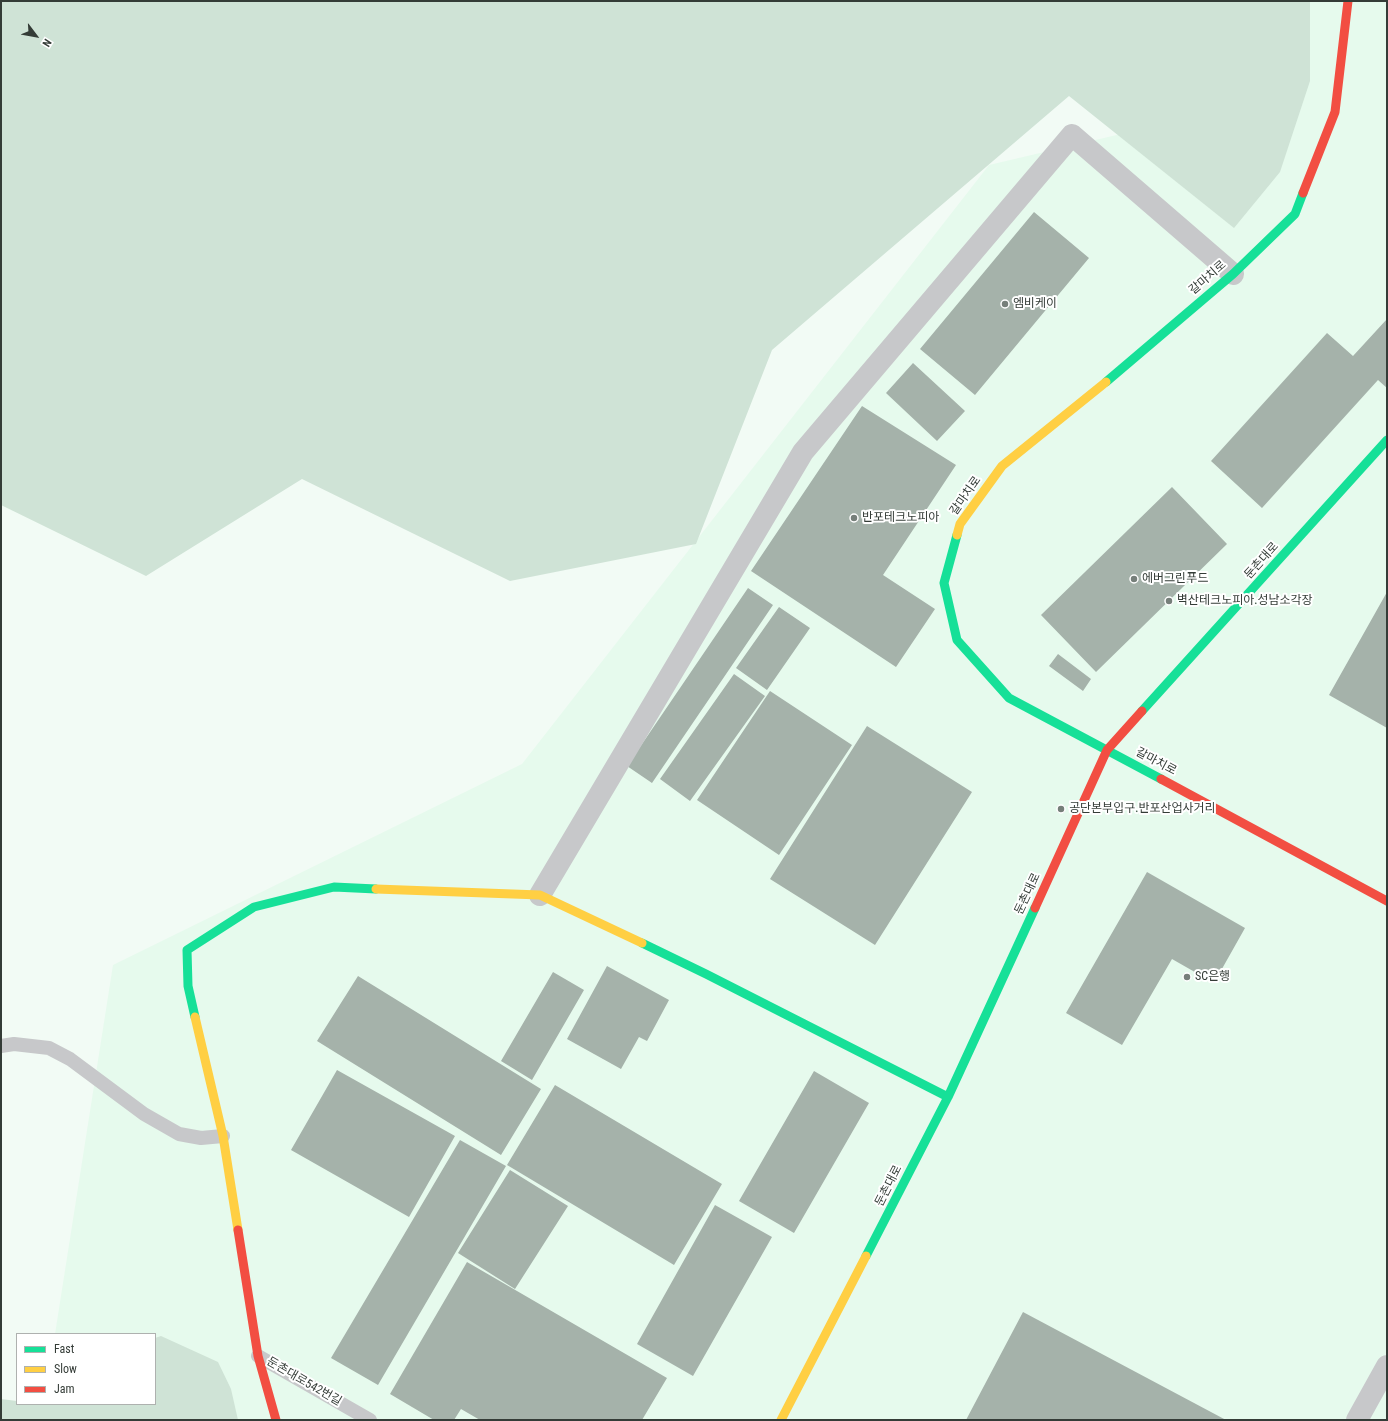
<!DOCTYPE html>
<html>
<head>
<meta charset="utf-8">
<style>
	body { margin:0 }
	#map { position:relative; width:1388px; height:1421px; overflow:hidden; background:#f2fbf5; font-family:"Roboto Condensed",sans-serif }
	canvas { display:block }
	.frame { position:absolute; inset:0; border:2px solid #343c37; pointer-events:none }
	.legend { position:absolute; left:16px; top:1333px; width:140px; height:72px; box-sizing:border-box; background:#fff; border:1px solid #aeb1af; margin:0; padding:5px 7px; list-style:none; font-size:12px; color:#343c37 }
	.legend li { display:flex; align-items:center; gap:8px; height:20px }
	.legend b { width:20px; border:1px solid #aeb1af }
	.north { position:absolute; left:16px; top:16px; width:40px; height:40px; -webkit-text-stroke:3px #fff; paint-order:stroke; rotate:122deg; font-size:11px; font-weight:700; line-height:16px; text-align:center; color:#343c37 }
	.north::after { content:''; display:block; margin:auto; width:14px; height:18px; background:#343c37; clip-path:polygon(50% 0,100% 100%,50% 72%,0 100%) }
</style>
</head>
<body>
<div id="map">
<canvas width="1388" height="1421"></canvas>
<div class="frame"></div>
<ul class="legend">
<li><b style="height:5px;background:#16e098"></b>Fast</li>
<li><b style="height:5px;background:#ffcf43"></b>Slow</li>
<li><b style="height:5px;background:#f24e42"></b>Jam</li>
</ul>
<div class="north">N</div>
</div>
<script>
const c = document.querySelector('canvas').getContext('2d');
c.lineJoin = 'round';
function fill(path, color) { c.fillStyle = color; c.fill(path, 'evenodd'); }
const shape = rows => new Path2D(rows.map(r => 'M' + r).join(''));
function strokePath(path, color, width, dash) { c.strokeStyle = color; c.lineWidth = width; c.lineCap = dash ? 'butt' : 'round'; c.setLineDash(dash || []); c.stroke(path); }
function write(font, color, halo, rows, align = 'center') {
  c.font = font + ' "Roboto Condensed","Noto Sans KR",sans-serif'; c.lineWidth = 4; c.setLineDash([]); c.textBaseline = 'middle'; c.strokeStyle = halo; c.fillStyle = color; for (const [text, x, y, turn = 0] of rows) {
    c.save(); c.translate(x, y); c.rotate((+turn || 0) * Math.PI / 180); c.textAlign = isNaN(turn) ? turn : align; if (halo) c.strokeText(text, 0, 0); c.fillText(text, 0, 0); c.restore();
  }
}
const built = shape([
	[1261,1,1387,1,1387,1420,42,1420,155,1404,155,1334,55,1334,113,965,522,764,989,165,1240,106]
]);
const green = shape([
	[1,1,1310,1,1310,81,1280,172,1234,228,1069,96,772,350,696,544,510,581,302,479,146,576,1,505],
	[161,1336,218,1362,231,1389,238,1420,1,1420,1,1399,17,1401,17,1404,155,1404,155,1338]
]);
const building = shape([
	[1034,212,1089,258,975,395,920,349],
	[1387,319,1387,388,1378,380,1262,508,1211,461,1327,333,1353,356],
	[913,363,965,411,937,441,886,393],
	[862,406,956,465,883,575,935,609,896,667,751,571],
	[1172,487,1227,544,1096,672,1041,615],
	[748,588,773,605,652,783,627,766],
	[1387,592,1387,728,1329,695],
	[779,607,810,628,767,690,736,668],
	[1058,654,1091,679,1083,691,1049,666],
	[734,674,765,696,690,801,660,779],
	[770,691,852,745,779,855,697,800],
	[867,726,972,792,875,945,770,879],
	[1147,872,1245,928,1214,983,1172,959,1122,1045,1066,1013],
	[607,966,669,1000,647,1041,639,1037,621,1069,567,1039],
	[553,972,584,990,532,1080,501,1061],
	[358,976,541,1089,501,1155,317,1041],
	[337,1070,455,1136,409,1217,291,1150],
	[814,1071,869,1103,794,1233,739,1201],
	[555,1085,722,1184,674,1265,507,1165],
	[460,1140,506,1166,378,1385,331,1358],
	[510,1170,568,1206,515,1289,458,1253],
	[715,1205,772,1237,693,1376,637,1344],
	[467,1262,667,1378,642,1420,480,1420,461,1409,454,1420,434,1420,390,1394],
	[1023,1312,1226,1420,966,1420]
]);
const lane = shape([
	[1,1046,14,1044,49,1048,70,1059,144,1114,179,1134,201,1138,223,1136],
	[258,1356,370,1420]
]);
const street = shape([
	[540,895,803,452,1072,135,1233,274],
	[1357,1420,1387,1366]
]);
const fast = shape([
	[1106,382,1233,274,1295,214,1303,193],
	[957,535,944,583,957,640,1009,698,1161,779],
	[1142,711,1387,440],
	[642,943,706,974,948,1097],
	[195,1017,188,986,187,950,254,907,334,887,376,889],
	[866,1256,948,1097,1035,908]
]);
const slow = shape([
	[957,535,960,524,1002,466,1106,382],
	[376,889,540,895,642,943],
	[195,1017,223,1136,238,1230],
	[781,1420,866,1256]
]);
const jam = shape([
	[1303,193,1335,112,1348,1],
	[1161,779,1387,901],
	[1035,908,1107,750,1142,711],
	[238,1230,258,1356,276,1420]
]);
const markers = [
	[1005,304,4,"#767f7a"],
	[854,518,4,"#767f7a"],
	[1134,579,4,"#767f7a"],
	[1169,601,4,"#767f7a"],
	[1061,809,4,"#767f7a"],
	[1187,977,4,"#767f7a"]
];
const streetNames = [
	["갈마치로",1208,278,-41],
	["갈마치로",966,496,-55],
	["둔촌대로",1262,561,-48],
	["갈마치로",1156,762,28],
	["둔촌대로",1028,894,-65],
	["둔촌대로",889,1186,-63],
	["둔촌대로542번길",304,1382,30]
];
const poiNames = [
	["엠비케이",1013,304],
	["반포테크노피아",862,518],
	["에버그린푸드",1142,579],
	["벽산테크노피아.성남소각장",1177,601],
	["공단본부입구.반포산업사거리",1069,809],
	["SC은행",1195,977]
];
fill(built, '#e6faed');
fill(green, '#cfe3d6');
fill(building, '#a5b2aa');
strokePath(lane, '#c7c8ca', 14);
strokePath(street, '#c7c8ca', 22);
strokePath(fast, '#16e098', 9);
strokePath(slow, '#ffcf43', 9);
strokePath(jam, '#f24e42', 9);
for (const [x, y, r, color] of markers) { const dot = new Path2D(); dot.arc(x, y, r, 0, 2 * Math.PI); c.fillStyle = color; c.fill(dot); strokePath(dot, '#fff', 1.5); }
write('12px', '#343c37', '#fff', streetNames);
write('12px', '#343c37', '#fff', poiNames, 'left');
</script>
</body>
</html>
